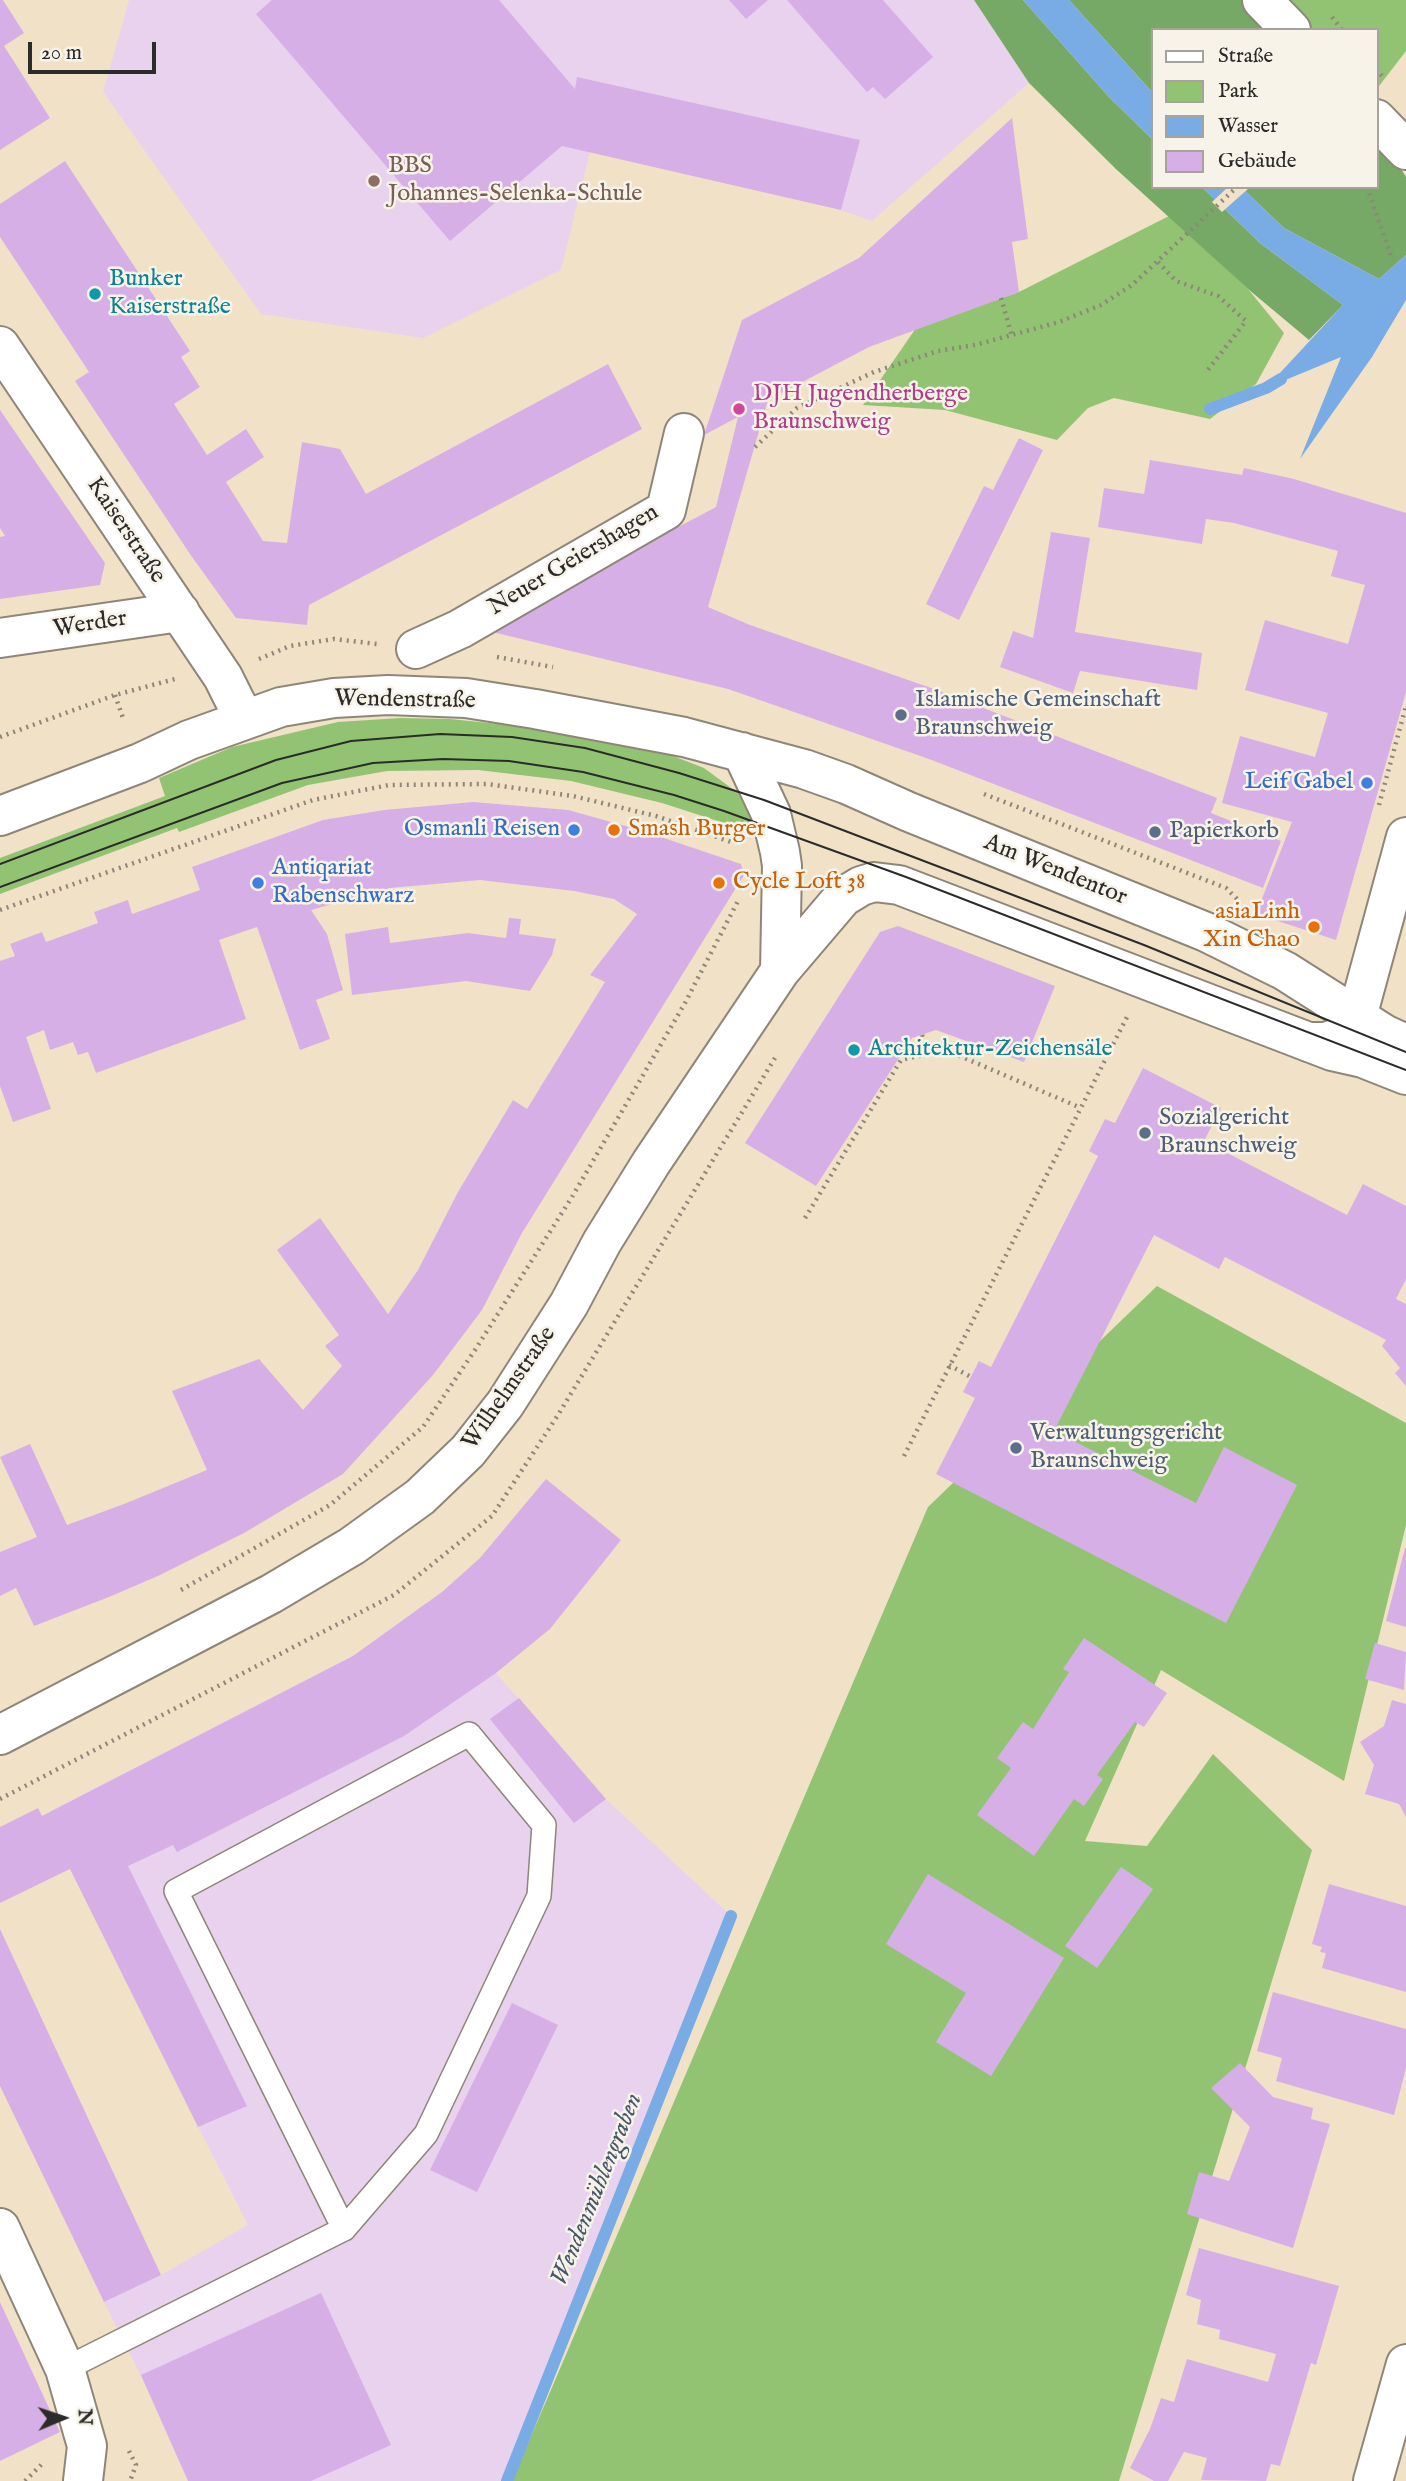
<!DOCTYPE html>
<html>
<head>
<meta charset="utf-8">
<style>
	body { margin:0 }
	#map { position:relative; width:1406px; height:2481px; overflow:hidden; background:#f1e2c7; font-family:"IM FELL English",serif }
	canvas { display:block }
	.legend { position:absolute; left:1151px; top:28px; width:228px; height:161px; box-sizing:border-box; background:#f7f3e8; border:2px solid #a5a39c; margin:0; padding:9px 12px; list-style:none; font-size:21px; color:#2b2b2b }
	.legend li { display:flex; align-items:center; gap:14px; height:35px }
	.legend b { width:35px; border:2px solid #a5a39c }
	.north { position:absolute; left:28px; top:2383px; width:70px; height:70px; -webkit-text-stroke:5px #f7f3e8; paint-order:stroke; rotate:88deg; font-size:19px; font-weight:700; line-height:28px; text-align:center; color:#2b2b2b }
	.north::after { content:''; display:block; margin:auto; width:24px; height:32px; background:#2b2b2b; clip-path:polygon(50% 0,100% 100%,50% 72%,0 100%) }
	.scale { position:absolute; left:28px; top:42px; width:128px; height:32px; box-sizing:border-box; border:4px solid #2b2b2b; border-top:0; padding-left:9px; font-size:21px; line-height:24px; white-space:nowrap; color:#2b2b2b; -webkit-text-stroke:5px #f7f3e8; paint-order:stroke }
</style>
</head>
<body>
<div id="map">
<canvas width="1406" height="2481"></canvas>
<ul class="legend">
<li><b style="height:9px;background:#fff"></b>Straße</li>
<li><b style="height:19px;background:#92c373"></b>Park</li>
<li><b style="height:19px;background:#79abe5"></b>Wasser</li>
<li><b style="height:19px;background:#d7afe7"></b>Gebäude</li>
</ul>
<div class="north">N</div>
<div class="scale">20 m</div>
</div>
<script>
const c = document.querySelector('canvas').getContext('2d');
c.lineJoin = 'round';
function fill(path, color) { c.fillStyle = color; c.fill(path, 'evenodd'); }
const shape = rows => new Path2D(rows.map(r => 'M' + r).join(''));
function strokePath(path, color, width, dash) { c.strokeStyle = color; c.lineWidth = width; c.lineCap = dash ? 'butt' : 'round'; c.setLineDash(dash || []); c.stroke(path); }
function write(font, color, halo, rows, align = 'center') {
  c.font = font + ' "IM FELL English",serif'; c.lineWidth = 5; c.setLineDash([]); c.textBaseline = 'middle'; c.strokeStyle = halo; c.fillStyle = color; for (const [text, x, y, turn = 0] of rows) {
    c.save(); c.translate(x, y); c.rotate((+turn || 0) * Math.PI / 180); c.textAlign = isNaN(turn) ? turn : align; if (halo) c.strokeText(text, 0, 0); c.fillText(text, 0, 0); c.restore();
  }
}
const built = shape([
	[129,0,974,0,1029,83,872,221,841,210,590,152,561,270,423,338,261,314,103,92],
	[442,1592,496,1673,606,1799,731,1916,507,2481,188,2481,141,2376,104,2302,161,2275,248,2225,198,2127,52,1810,353,1656]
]);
const green = shape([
	[1262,0,1406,0,1406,51,1376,90,1376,30,1291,30],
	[1169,216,1248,289,1284,333,1256,384,1210,419,1114,398,1088,408,1057,440,945,410,863,405,916,328,1019,292],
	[400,718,450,719,557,730,668,754,704,768,738,793,761,835,662,803,571,781,478,770,387,771,308,785,179,832,177,828,0,894,0,858,165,796,159,778,232,747,338,722],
	[1157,1286,1406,1423,1406,1525,1344,1781,1161,1670,1085,1841,1147,1846,1213,1754,1312,1850,1119,2481,512,2481,928,1507]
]);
const forest = shape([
	[974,0,1023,0,1109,97,1152,139,1152,187,1202,187,1260,243,1343,305,1309,340,1248,289,1117,170,1029,83],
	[1069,0,1262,0,1291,30,1152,30,1152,92],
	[1376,128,1406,177,1406,255,1379,279,1284,228,1241,187,1376,187]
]);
const water = shape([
	[1023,0,1069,0,1152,92,1152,139,1109,97],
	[1202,187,1241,187,1284,228,1379,279,1406,255,1406,300,1372,357,1300,459,1341,357,1266,388,1343,305,1260,243]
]);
const pier = shape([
	[1228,187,1248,189,1222,212,1212,202]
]);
const stream = shape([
	[1210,409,1266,388,1281,379],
	[507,2481,731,1916]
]);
const building = shape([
	[0,0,3,0,24,33,4,46,50,118,0,150],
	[272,0,499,0,575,89,577,77,860,140,841,210,562,146,450,241,256,14],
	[729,0,768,0,746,19],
	[787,0,883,0,933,57,885,99,873,87,867,92],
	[1012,118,1028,239,1012,242,1019,292,869,347,768,400,708,607,750,625,934,689,1217,798,1211,813,1281,841,1263,888,929,759,728,689,484,630,716,507,738,417,704,435,742,320,859,258],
	[65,161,190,351,181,357,200,387,174,404,207,455,246,429,264,457,226,482,263,541,287,543,302,442,340,449,366,494,608,364,642,429,309,605,307,625,236,618,192,557,75,381,89,372,0,237,0,204],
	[0,410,105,563,100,585,0,599,0,537,5,536,0,528],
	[1019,438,1043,450,959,620,926,604,984,486,993,490],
	[1150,460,1242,475,1244,468,1294,479,1406,513,1406,692,1336,940,1256,914,1292,822,1222,803,1240,736,1315,757,1328,713,1245,690,1265,620,1348,644,1365,585,1331,576,1338,551,1234,523,1206,519,1202,544,1098,527,1104,488,1144,494],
	[1051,532,1090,538,1075,632,1202,653,1197,690,1080,671,1073,693,1000,667,1013,631,1033,638],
	[473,802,568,810,640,830,741,864,744,875,522,1233,482,1310,433,1375,343,1474,244,1533,158,1576,109,1597,34,1626,16,1588,0,1596,0,1552,37,1537,0,1457,30,1444,67,1525,124,1504,207,1470,172,1391,259,1359,303,1410,342,1366,325,1346,339,1335,277,1250,320,1218,388,1314,418,1270,458,1192,513,1100,527,1109,605,982,590,975,637,914,614,899,574,891,480,880,390,888,311,910,327,934,343,990,316,1000,330,1039,300,1050,257,927,219,940,246,1019,96,1073,88,1052,78,1055,73,1042,50,1050,44,1030,26,1037,51,1109,13,1122,0,1086,0,961,15,956,10,944,42,932,46,942,98,923,94,912,128,900,132,914,200,890,192,867,323,820,384,810],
	[509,918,521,919,519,934,556,939,552,955,530,991,466,981,352,995,345,934,388,927,390,943,468,933,506,938],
	[898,926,1055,986,1024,1062,936,1030,912,1038,816,1186,745,1143,880,932],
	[1143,1068,1221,1108,1204,1141,1347,1215,1363,1184,1406,1206,1406,1279,1396,1299,1406,1304,1406,1386,1395,1373,1400,1368,1382,1346,1386,1340,1377,1335,1225,1257,1219,1269,1154,1235,1054,1431,1196,1503,1224,1447,1297,1485,1226,1623,936,1474,975,1398,963,1392,979,1361,991,1367,1098,1156,1089,1151,1105,1119,1115,1123],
	[546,1479,621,1540,550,1629,496,1673,404,1736,177,1852,173,1845,128,1866,247,2106,198,2127,70,1869,0,1903,0,1827,38,1808,42,1816,353,1656,442,1592,480,1558],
	[1405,1548,1406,1548,1406,1627,1386,1621],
	[1084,1638,1167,1693,1144,1727,1135,1722,1097,1775,1103,1779,1084,1806,1074,1799,1034,1856,977,1815,1011,1768,997,1758,1023,1722,1033,1729,1069,1672,1063,1669],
	[1375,1643,1406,1652,1404,1690,1365,1679],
	[519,1698,606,1799,574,1823,490,1719],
	[1392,1700,1406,1704,1406,1817,1399,1804,1365,1794,1374,1765,1360,1742,1384,1726],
	[1121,1867,1153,1889,1097,1968,1065,1946],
	[928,1874,1064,1958,991,2076,936,2042,966,1993,886,1944],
	[1329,1884,1406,1906,1406,1992,1322,1968,1326,1953,1320,1952,1322,1947,1312,1944],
	[0,1929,161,2275,104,2302,0,2086],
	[1273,1992,1406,2029,1406,2068,1394,2115,1276,2081,1282,2058,1257,2051],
	[512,2003,558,2025,477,2192,430,2170],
	[1240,2063,1273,2097,1313,2108,1311,2119,1330,2124,1293,2248,1187,2214,1199,2172,1229,2181,1250,2127,1211,2088],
	[1199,2248,1339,2286,1316,2365,1311,2363,1280,2466,1271,2464,1266,2481,1201,2480,1207,2458,1184,2452,1168,2481,1154,2481,1130,2468,1150,2429,1161,2398,1174,2402,1187,2359,1268,2382,1276,2354,1219,2339,1220,2330,1197,2324,1201,2300,1186,2295],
	[321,2293,391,2445,311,2481,188,2481,141,2375],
	[0,2302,60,2432,0,2461]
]);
const path = shape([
	[1332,17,1342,30],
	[1376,69,1383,77],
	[1367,187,1391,256],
	[1158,262,1176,281,1218,296,1246,321,1207,371],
	[1001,298,1012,336],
	[755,447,797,408,874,372,938,351,975,345,1059,322,1101,305,1132,285,1237,187],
	[497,657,553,667],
	[259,659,290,646,334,639,377,644],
	[115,695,124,721],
	[0,737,115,695,175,679],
	[984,794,1226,888,1237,899],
	[1379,805,1406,706],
	[0,910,313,800,389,785,487,784,573,796,656,816,734,843],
	[922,1035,928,1054],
	[805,1218,901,1060,946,1050,1081,1108],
	[949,1365,971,1377],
	[904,1456,1127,1017],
	[181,1590,330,1505,423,1427,475,1350,572,1197,685,1003,739,899],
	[0,1799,394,1595,492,1516,558,1415,775,1058],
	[129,2451,136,2465,130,2481],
	[25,2481,42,2464]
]);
const lane = shape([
	[65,2369,344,2229,426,2134,539,1896,544,1825,469,1734,176,1891,344,2229]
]);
const street = shape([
	[1262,0,1291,30],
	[1376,119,1406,150],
	[0,346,223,677,244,719],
	[0,638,180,612],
	[416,649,460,629,666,510,684,433],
	[1309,1042,1326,1042,1340,1037,1349,1029,1357,1017,1406,837],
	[0,2228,65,2369,87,2446,83,2481],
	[1373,2481,1406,2364]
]);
const secondary = shape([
	[742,752,771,814,780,852,782,866,780,971],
	[0,816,140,763,189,740,281,707,334,698,388,695,466,698,535,709,684,737,804,769,846,784,909,812,1206,932,1285,971,1384,1034,1406,1044],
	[0,1735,271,1594,352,1546,420,1497,468,1451,505,1404,569,1304,602,1242,651,1163,780,971,843,897,861,886,874,882,899,885,1332,1051,1363,1058,1406,1075]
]);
const tram = shape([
	[0,864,276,760,351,741,440,734,512,737,585,748,679,773,764,800,1144,945,1406,1052],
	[0,887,282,783,373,763,443,759,509,761,583,772,674,795,724,811,906,877,1406,1070]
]);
const markers = [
	[374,181,7,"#8d6e63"],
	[95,294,7,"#0f9aa8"],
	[739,409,7,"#d1479c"],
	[901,715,7,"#5c6f8a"],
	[1367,783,7,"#3f7fe0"],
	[574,830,7,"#3f7fe0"],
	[614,830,7,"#e8710a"],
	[1155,832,7,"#5c6f8a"],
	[258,883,7,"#3f7fe0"],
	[719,883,7,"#e8710a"],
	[1314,927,7,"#e8710a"],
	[854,1050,7,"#0f9aa8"],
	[1145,1133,7,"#5c6f8a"],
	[1016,1448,7,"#5c6f8a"]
];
const educationNames = [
	["BBS",388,167],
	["Johannes-Selenka-Schule",388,195]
];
const cultureNames = [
	["Bunker",109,280],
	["Kaiserstraße",109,308],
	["Architektur-Zeichensäle",868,1050]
];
const hotelNames = [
	["DJH Jugendherberge",753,395],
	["Braunschweig",753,423]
];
const streetNames = [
	["Kaiserstraße",125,531,56],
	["Neuer Geiershagen",574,561,-31],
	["Werder",90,625,-9],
	["Wendenstraße",405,701,1],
	["Am Wendentor",1055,871,22],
	["Wilhelmstraße",510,1389,-55]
];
const serviceNames = [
	["Islamische Gemeinschaft",915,701],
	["Braunschweig",915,729],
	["Papierkorb",1169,832],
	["Sozialgericht",1159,1119],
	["Braunschweig",1159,1147],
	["Verwaltungsgericht",1030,1434],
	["Braunschweig",1030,1462]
];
const shopNames = [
	["Leif Gabel",1353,783],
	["Osmanli Reisen",560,830],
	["Antiqariat",272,869,"left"],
	["Rabenschwarz",272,897,"left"]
];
const foodNames = [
	["Smash Burger",628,830],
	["Cycle Loft 38",733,883],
	["asiaLinh",1300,913,"right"],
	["Xin Chao",1300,941,"right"]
];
const waterNames = [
	["Wendenmühlengraben",598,2190,-68]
];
fill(built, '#e8d2ee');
fill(green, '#92c373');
fill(forest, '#75a965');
fill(water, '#79abe5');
fill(pier, '#f1e2c7');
strokePath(stream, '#79abe5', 12);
fill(building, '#d7afe7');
strokePath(lane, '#8e8679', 26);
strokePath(street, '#8e8679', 42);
strokePath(secondary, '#8e8679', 42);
strokePath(path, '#8e8679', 4.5, [2, 5]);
strokePath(lane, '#fff', 23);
strokePath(street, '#fff', 38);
strokePath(secondary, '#fff', 38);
strokePath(tram, '#2b2b2b', 2);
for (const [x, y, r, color] of markers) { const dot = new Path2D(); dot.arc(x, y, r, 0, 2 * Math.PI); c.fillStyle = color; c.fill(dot); strokePath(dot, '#f7f3e8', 2.5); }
write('24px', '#785e54', '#f7f3e8', educationNames, 'left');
write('24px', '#0d838f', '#f7f3e8', cultureNames, 'left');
write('24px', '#b23c85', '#f7f3e8', hotelNames, 'left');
write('24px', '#2b2b2b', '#f7f3e8', streetNames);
write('24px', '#4e5e75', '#f7f3e8', serviceNames, 'left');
write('24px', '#366cbe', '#f7f3e8', shopNames, 'right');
write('24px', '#c56008', '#f7f3e8', foodNames, 'left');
write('italic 26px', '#46586c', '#f7f3e8', waterNames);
</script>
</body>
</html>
